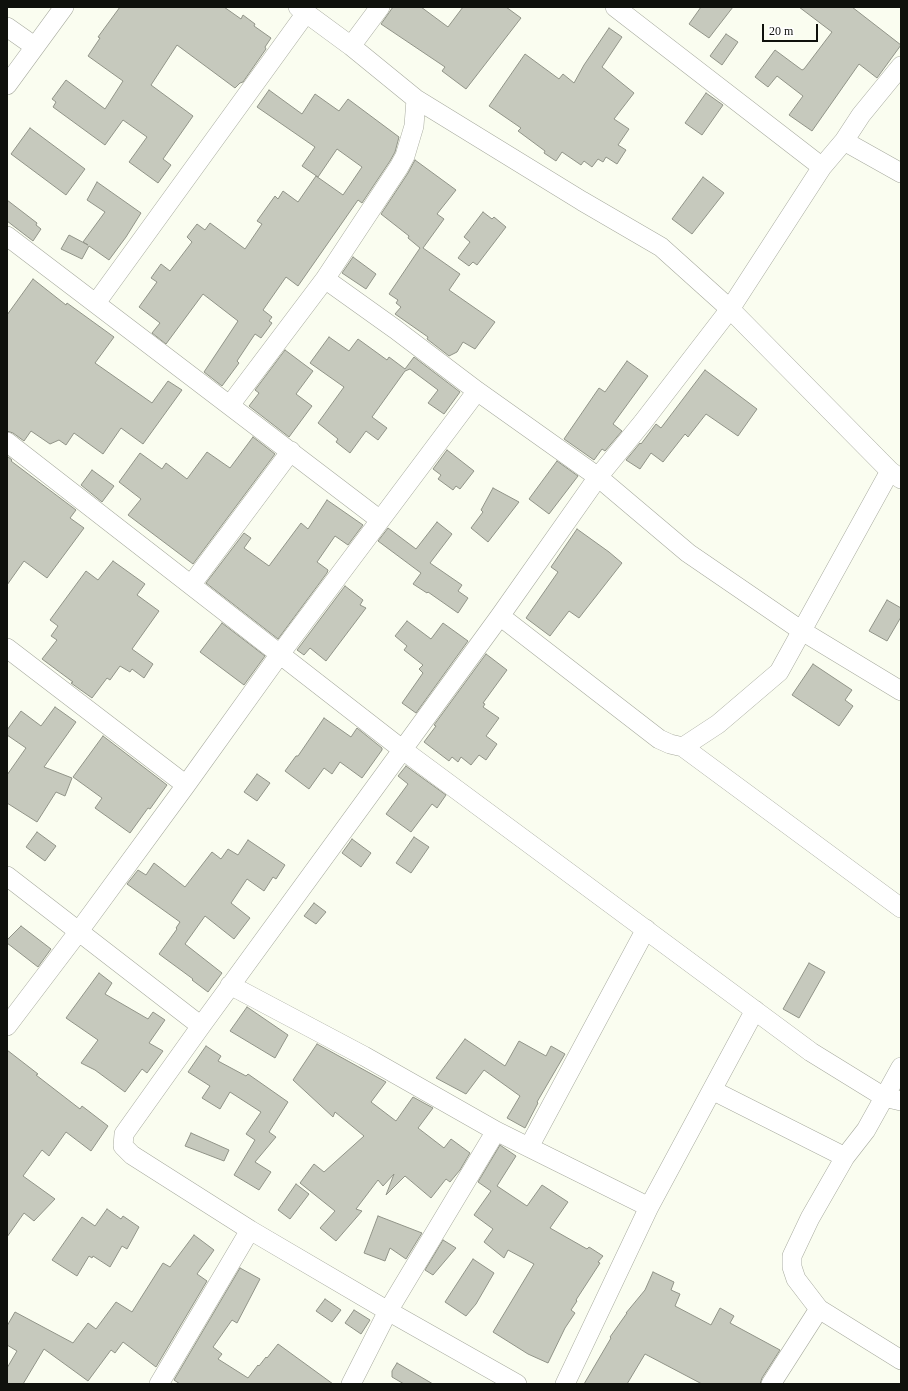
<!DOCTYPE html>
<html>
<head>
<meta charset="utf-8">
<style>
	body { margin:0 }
	#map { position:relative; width:908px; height:1391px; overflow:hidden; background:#fafdf0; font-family:Georgia,serif }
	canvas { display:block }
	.frame { position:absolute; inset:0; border:8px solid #0f110c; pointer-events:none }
	.scale { position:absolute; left:762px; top:24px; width:56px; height:18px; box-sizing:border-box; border:2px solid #0f110c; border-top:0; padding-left:5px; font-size:12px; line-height:14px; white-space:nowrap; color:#0f110c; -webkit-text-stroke:3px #fff; paint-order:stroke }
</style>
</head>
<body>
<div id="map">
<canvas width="908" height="1391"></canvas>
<div class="frame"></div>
<div class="scale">20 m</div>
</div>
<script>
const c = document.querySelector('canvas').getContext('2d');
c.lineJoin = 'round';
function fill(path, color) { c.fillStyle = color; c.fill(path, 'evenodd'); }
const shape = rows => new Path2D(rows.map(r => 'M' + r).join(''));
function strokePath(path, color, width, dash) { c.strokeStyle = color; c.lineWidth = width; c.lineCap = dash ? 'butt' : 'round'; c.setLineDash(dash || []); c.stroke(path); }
const building = shape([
	[120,7,224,7,241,19,243,15,255,24,254,26,271,38,265,47,266,49,243,82,240,83,235,88,177,45,151,85,193,116,163,159,171,165,158,183,129,162,147,137,123,120,105,145,53,107,56,102,52,99,66,80,105,109,123,81,88,56,100,38,98,37,120,7],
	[393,7,421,7,448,27,463,7,506,7,521,18,466,89,442,71,445,67,381,24,393,7],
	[701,7,733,7,709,38,689,24,701,7],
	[799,7,852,7,901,45,877,78,859,64,812,131,789,115,803,96,777,76,768,87,755,77,775,50,802,70,804,69,832,32,799,7],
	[609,28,622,37,602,67,634,93,614,119,629,129,618,145,626,150,617,164,606,157,603,162,598,159,592,167,584,161,581,165,562,152,556,161,544,153,545,151,518,131,521,128,489,106,525,54,559,79,563,74,574,83,584,65,609,28],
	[726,34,738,42,722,65,710,56,726,34],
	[269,90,302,114,315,94,339,111,348,99,399,137,395,152,390,161,362,203,358,200,298,286,286,277,263,310,272,317,269,321,272,323,261,338,255,334,237,361,239,363,222,386,204,372,238,321,203,294,166,344,152,333,160,323,139,307,157,282,151,278,161,264,170,271,192,242,187,237,197,224,205,230,210,223,245,249,262,224,257,221,275,196,278,199,283,191,298,202,316,176,343,195,362,167,337,149,318,177,302,166,315,147,257,107,269,90],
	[706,93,723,105,702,135,685,123,706,93],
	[30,128,85,169,66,195,11,154,30,128],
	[415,160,456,190,437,214,444,219,423,248,460,274,449,290,495,322,475,349,463,342,457,352,449,356,427,339,428,337,395,314,401,307,396,303,398,300,389,294,420,248,408,238,409,236,381,214,408,173,415,160],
	[703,177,724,193,692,234,672,219,703,177],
	[97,182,141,213,126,237,109,260,89,246,82,259,61,249,69,235,88,245,83,242,105,212,87,200,97,182],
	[7,200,37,223,36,225,41,229,33,241,7,221,7,200],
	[483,212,492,219,494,217,506,227,477,265,473,262,469,266,458,258,470,242,464,237,483,212],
	[353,257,376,274,366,289,342,273,353,257],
	[33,279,66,305,67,303,114,337,95,363,152,403,168,381,182,390,143,444,121,428,103,454,74,433,66,445,59,440,50,444,31,431,24,441,13,433,7,431,7,315,33,279],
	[329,337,349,351,358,339,387,360,389,357,405,369,414,357,460,392,444,414,428,403,438,390,410,369,405,371,372,417,387,428,378,440,366,431,350,453,336,442,338,439,318,423,344,387,310,363,329,337],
	[285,350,313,371,296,394,312,406,289,437,249,406,259,393,255,390,285,350],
	[627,361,648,376,613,424,622,431,605,451,602,449,594,460,564,439,599,388,605,392,627,361],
	[705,370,757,409,738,436,706,414,688,437,685,434,663,462,651,453,640,469,626,460,640,443,641,444,656,424,661,428,705,370],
	[253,437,275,454,193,564,128,515,141,499,119,482,140,453,162,469,166,463,187,479,207,452,230,468,253,437],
	[447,450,474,471,460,489,456,486,453,490,438,479,441,475,433,469,447,450],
	[7,456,12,460,11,461,76,510,70,518,84,528,47,578,24,561,7,585,7,456],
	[557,461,578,476,549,514,529,499,557,461],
	[92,470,114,486,102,502,81,485,92,470],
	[493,488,519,502,488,542,471,528,483,512,481,510,493,488],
	[327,500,363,525,348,545,335,536,317,562,328,570,327,573,278,639,206,583,244,533,251,538,244,548,269,566,301,523,308,529,327,500],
	[437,522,452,534,430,563,462,585,458,591,468,598,458,613,428,592,427,593,413,584,421,573,378,541,388,528,416,549,437,522],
	[577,529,609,552,622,563,579,618,569,611,550,636,526,618,558,572,551,567,577,529],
	[113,561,145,584,137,595,159,611,132,649,153,664,144,678,132,669,130,672,120,666,110,680,107,678,92,698,71,683,73,682,42,659,57,640,51,636,58,626,50,620,86,571,98,580,113,561],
	[345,586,363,600,360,605,366,608,326,661,310,648,304,655,297,650,345,586],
	[887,600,901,608,901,617,887,641,869,631,887,600],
	[407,621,431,639,443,623,468,641,416,713,402,703,423,673,419,669,423,665,404,650,407,646,395,636,407,621],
	[222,623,265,656,244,685,200,652,222,623],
	[486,654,507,670,483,703,485,704,483,707,499,718,486,736,497,744,486,760,479,755,471,765,461,757,458,762,452,757,449,761,424,742,436,726,434,725,486,654],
	[813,664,852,690,845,700,853,706,839,726,792,695,813,664],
	[55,707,76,722,44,767,72,778,65,796,56,792,37,822,7,803,7,775,26,748,7,735,7,730,21,711,41,726,55,707],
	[324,718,351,737,357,728,382,748,382,750,362,778,340,762,332,774,324,768,309,789,285,771,296,756,298,756,324,718],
	[103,736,167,785,150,809,148,808,130,833,95,808,102,798,73,777,103,736],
	[406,766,446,795,437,808,432,804,411,832,386,814,408,784,398,776,406,766],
	[257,774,270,783,257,801,244,792,257,774],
	[37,832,56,846,45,861,26,847,37,832],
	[414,837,429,847,411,873,396,863,414,837],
	[352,839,371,853,361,867,342,853,352,839],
	[248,840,285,865,276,879,273,877,264,891,247,879,231,903,250,918,234,939,205,916,185,944,222,973,208,992,192,980,193,979,159,954,177,929,176,928,180,922,127,884,138,870,146,875,154,863,185,887,212,852,221,859,228,849,238,855,248,840],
	[314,903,326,912,316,924,304,916,314,903],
	[21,926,51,949,38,967,7,943,7,940,21,926],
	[809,963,825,972,799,1018,783,1009,809,963],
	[99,973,112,983,105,994,148,1019,153,1012,165,1020,149,1043,163,1051,147,1073,142,1069,125,1092,95,1070,81,1063,98,1040,66,1018,99,973],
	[247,1007,288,1035,275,1058,230,1031,247,1007],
	[465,1039,505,1066,519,1041,546,1056,551,1046,565,1054,537,1102,538,1103,525,1128,507,1118,520,1096,484,1070,466,1094,436,1078,465,1039],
	[317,1044,386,1082,371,1102,396,1121,413,1097,433,1108,418,1128,444,1148,451,1139,470,1153,460,1170,450,1182,446,1179,431,1198,405,1176,386,1195,394,1174,383,1186,378,1180,356,1209,362,1211,336,1241,320,1228,335,1211,300,1183,314,1164,324,1172,364,1136,335,1112,333,1117,293,1080,317,1044],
	[206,1046,221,1056,218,1061,246,1076,248,1074,288,1102,269,1132,276,1137,255,1162,271,1172,259,1190,234,1175,255,1140,246,1134,261,1112,230,1092,220,1109,202,1098,210,1086,188,1072,206,1046],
	[7,1050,38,1074,36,1075,80,1109,82,1106,108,1126,91,1151,66,1132,49,1156,42,1150,23,1176,55,1199,34,1221,24,1213,7,1237,7,1050],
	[191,1133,229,1150,224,1161,185,1146,191,1133],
	[500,1145,516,1156,497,1186,527,1206,542,1185,568,1202,550,1228,587,1249,589,1247,603,1256,598,1262,600,1263,576,1300,577,1301,571,1310,575,1313,565,1328,548,1363,528,1354,493,1332,534,1264,508,1250,504,1258,484,1242,493,1229,474,1215,491,1191,478,1182,500,1145],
	[296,1184,309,1194,290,1219,278,1210,296,1184],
	[107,1209,121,1219,123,1216,139,1227,127,1249,122,1246,110,1267,93,1256,92,1258,89,1256,77,1276,52,1260,82,1217,95,1226,107,1209],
	[378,1216,422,1233,406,1259,390,1248,385,1261,364,1253,378,1216],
	[194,1235,214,1250,197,1274,207,1281,156,1367,123,1342,115,1353,111,1350,88,1381,44,1349,23,1384,7,1384,7,1368,17,1351,7,1345,7,1326,15,1312,73,1343,88,1323,96,1329,116,1302,132,1312,163,1263,170,1267,194,1235],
	[443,1240,456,1248,433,1275,425,1270,443,1240],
	[473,1259,494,1273,476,1304,466,1316,445,1302,473,1259],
	[240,1268,260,1279,237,1323,232,1320,213,1347,222,1354,218,1359,248,1378,258,1365,259,1366,266,1357,267,1358,278,1344,333,1384,180,1384,174,1380,240,1268],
	[653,1272,674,1282,671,1290,680,1294,675,1306,711,1325,720,1308,734,1316,730,1323,780,1350,762,1378,760,1384,702,1384,645,1354,627,1384,584,1384,611,1338,610,1337,627,1313,626,1313,645,1290,653,1272],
	[325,1299,341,1310,332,1322,316,1311,325,1299],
	[354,1310,370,1320,361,1334,345,1323,354,1310],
	[397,1363,433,1384,404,1384,392,1377,392,1371,397,1363]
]);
const minor = shape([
	[298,7,351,46,416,99,582,201,661,247,730,309,890,471,901,479],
	[615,7,822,167],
	[7,27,34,46],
	[351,46,380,7],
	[7,85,64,7],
	[844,141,901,173],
	[7,236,380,520],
	[325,279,395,329,477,391,598,477,688,553,802,631,901,691],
	[96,303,306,13],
	[230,405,325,279,399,167,405,156,414,126,416,99],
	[7,442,403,750,811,1052,884,1097,901,1101],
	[191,585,291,451],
	[500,616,659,739,670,744,683,747,718,724,779,672,890,471],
	[7,648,186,785],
	[683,747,901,908],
	[7,876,201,1026],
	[230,985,364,1056,496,1131,649,1207],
	[7,1026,79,931,186,785,280,654,477,391],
	[901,1067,866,1130,845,1157,810,1218,792,1256,792,1267,796,1279,819,1309,901,1360],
	[712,1090,845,1157],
	[529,1147,646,929],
	[159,1384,250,1230],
	[351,1384,388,1311,496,1131],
	[517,1384,388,1311,250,1230,132,1155,123,1146,124,1134,201,1026,500,616,598,477,643,422,730,309,822,167,844,141,861,115,901,66],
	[565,1384,649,1207,755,1010],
	[771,1384,819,1309]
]);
fill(building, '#c6c9bd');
strokePath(building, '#919488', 1);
strokePath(minor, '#a7aa9e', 20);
strokePath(minor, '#fff', 19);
</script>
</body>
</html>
